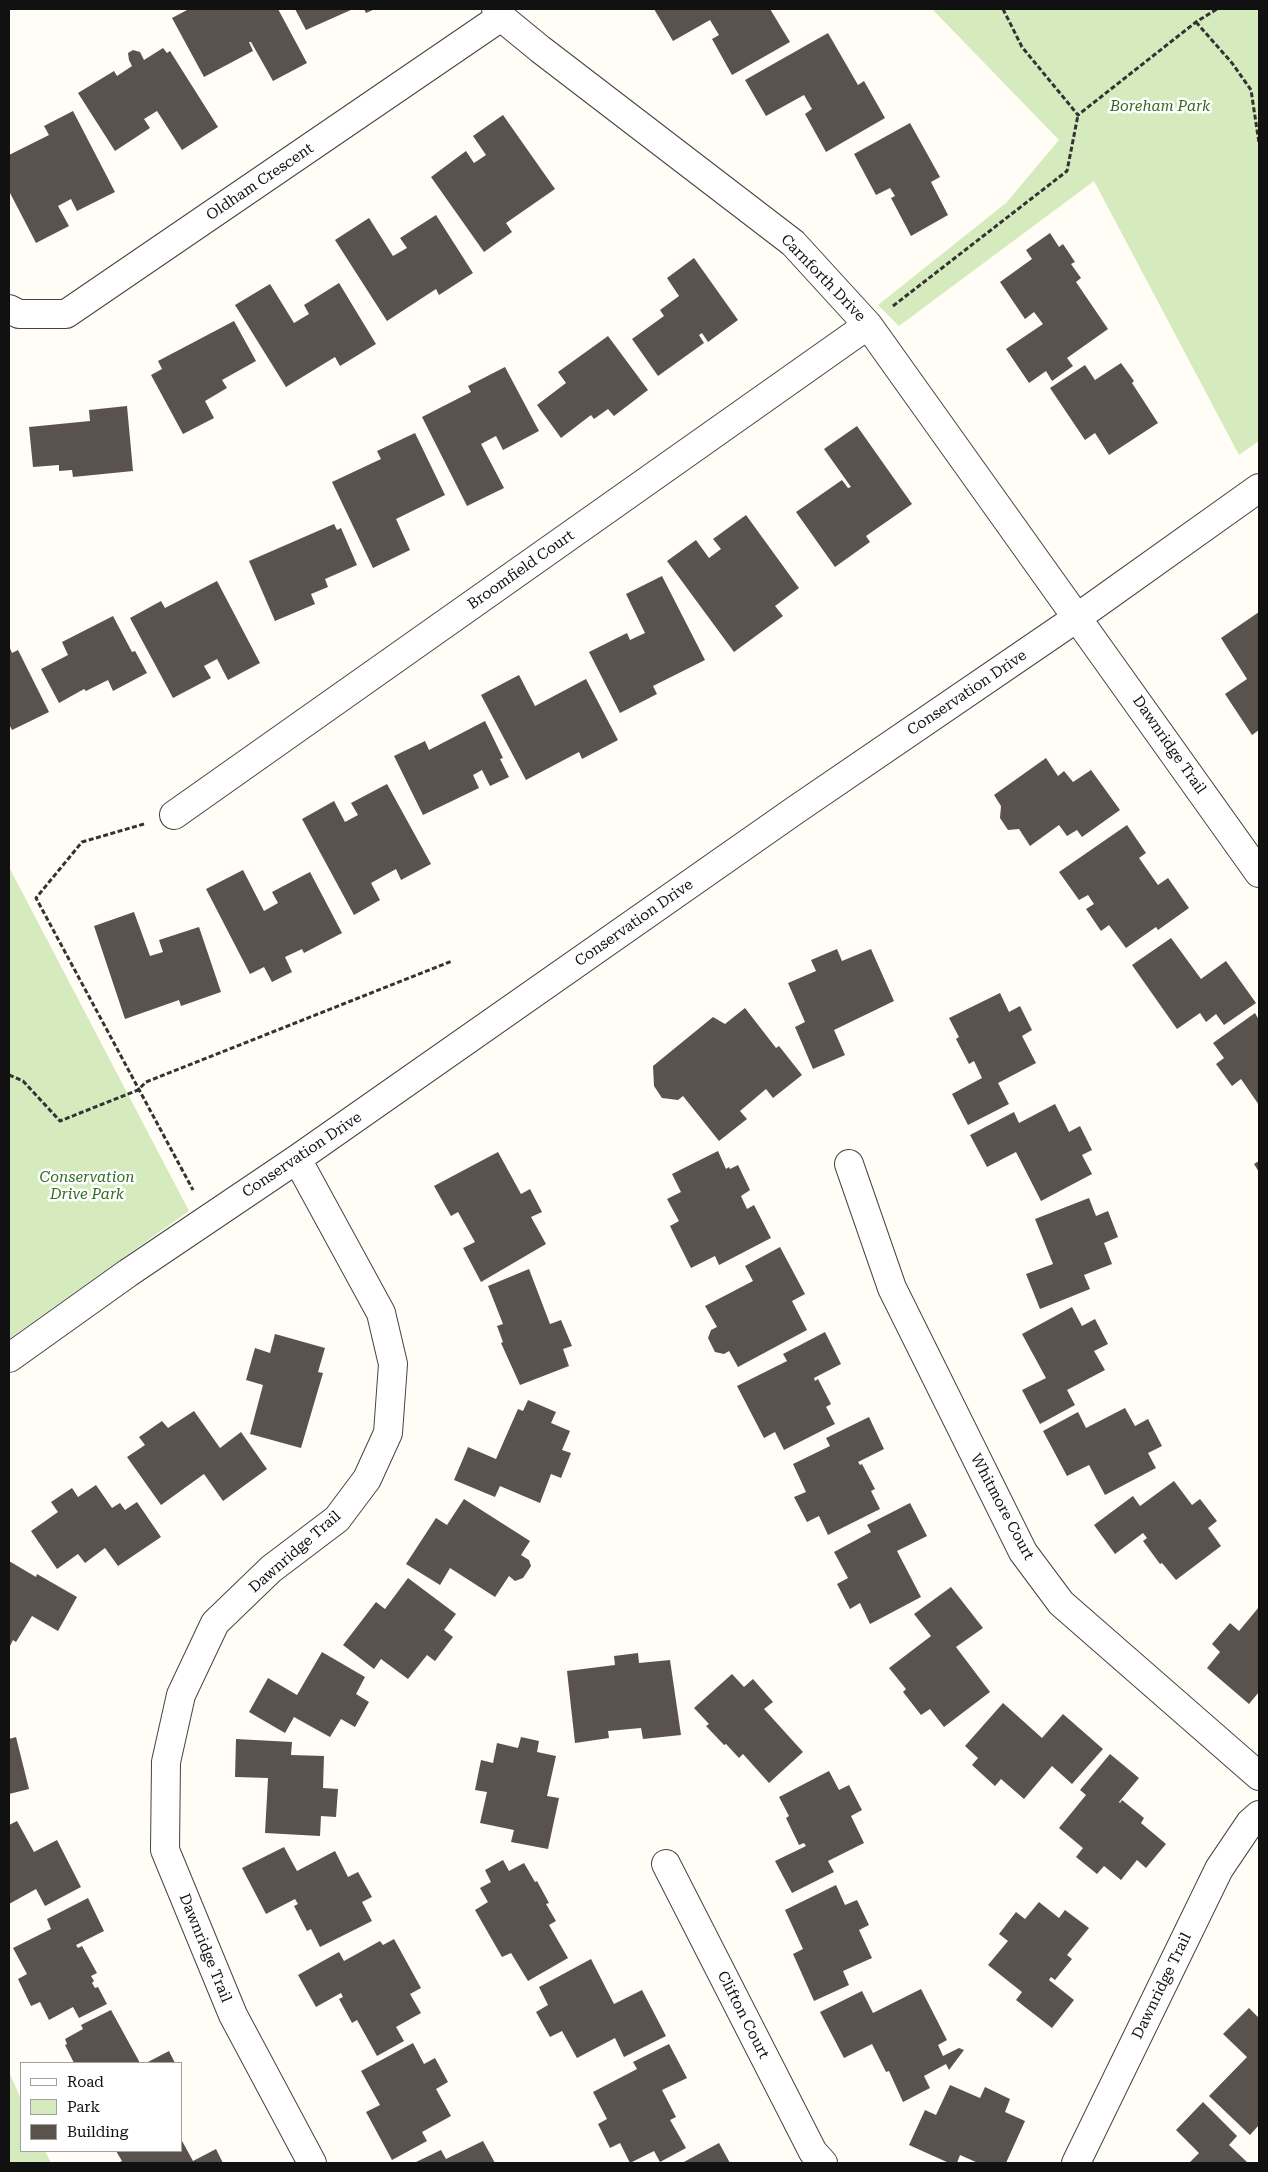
<!DOCTYPE html>
<html>
<head>
<meta charset="utf-8">
<style>
	body { margin:0 }
	#map { position:relative; width:1268px; height:2172px; overflow:hidden; background:#fffdf5; font-family:"Roboto Serif",serif }
	canvas { display:block }
	.frame { position:absolute; inset:0; border:10px solid #111; pointer-events:none }
	.legend { position:absolute; left:20px; top:2062px; width:162px; height:90px; box-sizing:border-box; background:#fff; border:1px solid #a0a0a0; margin:0; padding:6px 9px; list-style:none; font-size:15px; color:#111 }
	.legend li { display:flex; align-items:center; gap:10px; height:25px }
	.legend b { width:25px; border:1px solid #a0a0a0 }
</style>
</head>
<body>
<div id="map">
<canvas width="1268" height="2172"></canvas>
<div class="frame"></div>
<ul class="legend">
<li><b style="height:6px;background:#fff"></b>Road</li>
<li><b style="height:14px;background:#d5ebbd"></b>Park</li>
<li><b style="height:14px;background:#5a524d"></b>Building</li>
</ul>
</div>
<script>
const c = document.querySelector('canvas').getContext('2d');
c.lineJoin = 'round';
function fill(path, color) { c.fillStyle = color; c.fill(path, 'evenodd'); }
const shape = rows => new Path2D(rows.map(r => 'M' + r).join(''));
function strokePath(path, color, width, dash) { c.strokeStyle = color; c.lineWidth = width; c.lineCap = dash ? 'butt' : 'round'; c.setLineDash(dash || []); c.stroke(path); }
function write(font, color, halo, rows, align = 'center') {
  c.font = font + ' "Roboto Serif",serif'; c.lineWidth = 5; c.setLineDash([]); c.textBaseline = 'middle'; c.strokeStyle = halo; c.fillStyle = color; for (const [text, x, y, turn = 0] of rows) {
    c.save(); c.translate(x, y); c.rotate((+turn || 0) * Math.PI / 180); c.textAlign = isNaN(turn) ? turn : align; if (halo) c.strokeText(text, 0, 0); c.fillText(text, 0, 0); c.restore();
  }
}
const green = shape([
	[932,9,1259,9,1259,441,1239,455,1094,181,899,326,878,305,1006,203,1059,140],
	[9,867,189,1211,9,1339],
	[9,2072,21,2099,21,2151,45,2151,51,2163,9,2163]
]);
const building = shape([
	[189,9,278,9,307,63,273,81,251,42,249,42,253,51,204,77,172,18],
	[295,9,353,9,306,30],
	[364,9,375,9,366,13],
	[654,9,770,9,790,42,732,75,712,39,719,35,710,20,673,41],
	[828,33,858,85,864,81,885,118,826,152,805,114,812,109,804,95,766,116,745,80],
	[163,48,167,53,170,51,218,127,182,150,157,111,144,119,150,128,115,151,78,93,114,71,117,76,132,66,129,60,128,53,133,50,140,52,144,60],
	[73,111,115,192,77,211,71,199,58,206,69,226,36,243,9,191,9,155,49,135,44,126],
	[503,115,555,189,506,223,512,232,484,252,431,177,466,151,474,163,486,155,473,136],
	[910,123,940,177,931,182,948,215,911,236,891,198,895,196,890,188,876,195,854,154],
	[436,215,473,273,439,295,436,289,387,321,335,240,369,218,393,256,407,248,400,238],
	[1050,233,1059,247,1063,244,1075,262,1071,264,1081,278,1076,282,1108,329,1067,358,1073,366,1052,381,1046,371,1029,383,1006,349,1043,324,1034,312,1025,319,1000,282,1032,259,1026,250],
	[694,258,738,320,708,342,702,333,699,335,704,343,658,376,632,339,664,316,660,310,679,296,667,278],
	[339,283,376,344,340,366,335,357,286,387,235,305,270,284,294,323,309,314,304,305],
	[234,321,256,361,222,380,227,388,205,401,214,418,183,434,151,375,162,369,158,361],
	[608,336,648,390,614,416,608,409,594,419,591,415,561,438,537,405,566,383,558,372],
	[1121,363,1134,381,1132,383,1158,423,1109,455,1095,433,1085,440,1050,388,1085,365,1095,380],
	[505,367,539,431,503,450,496,436,481,444,504,488,467,506,422,417,471,392,468,386],
	[127,406,133,471,73,477,72,470,59,471,59,465,33,467,29,427,90,421,89,410],
	[857,426,912,504,866,536,870,542,835,567,796,512,842,480,848,488,851,487,824,449],
	[415,433,445,495,396,519,410,550,373,568,332,482,381,459,377,451],
	[746,515,799,588,775,606,783,616,734,652,667,561,696,540,709,558,721,549,713,539],
	[334,524,337,530,341,528,357,565,325,579,328,587,311,594,315,604,275,621,249,561],
	[662,576,705,660,653,686,657,694,620,713,589,652,627,633,630,640,645,633,626,594],
	[217,581,260,663,228,680,217,659,204,666,211,678,173,698,130,618,161,601,165,608],
	[1259,612,1259,730,1252,735,1225,694,1247,679,1221,638],
	[113,616,132,652,135,651,147,673,113,691,108,680,86,691,84,689,59,703,41,669,68,655,62,642],
	[9,646,12,653,18,650,49,712,12,730,9,724],
	[519,675,535,706,586,679,618,740,582,759,579,752,526,780,481,695],
	[485,721,503,758,500,759,509,777,490,786,482,770,473,775,479,788,423,815,394,756,425,741,429,750],
	[1046,758,1058,776,1064,771,1073,782,1091,770,1120,810,1082,837,1077,830,1067,836,1059,825,1030,846,1019,829,1008,830,1000,818,1001,806,994,795],
	[387,784,431,864,401,880,396,869,371,883,380,900,354,915,302,819,334,801,345,822,358,815,351,803],
	[1127,825,1146,853,1139,858,1158,885,1168,878,1189,908,1158,930,1156,927,1126,948,1109,925,1101,931,1086,909,1094,904,1088,895,1079,900,1059,872],
	[243,870,264,911,278,903,272,892,310,872,342,933,304,953,302,949,285,957,292,972,272,982,264,967,250,974,206,889],
	[134,912,150,956,163,952,159,940,199,927,221,992,181,1006,179,1000,125,1019,94,926],
	[1171,938,1201,979,1226,961,1256,1003,1224,1025,1216,1014,1206,1022,1200,1013,1177,1029,1132,965],
	[837,949,842,961,871,949,894,1001,834,1030,845,1055,813,1069,795,1027,805,1022,788,983,816,971,811,960],
	[1000,993,1009,1012,1020,1006,1032,1030,1022,1036,1036,1063,998,1083,1009,1104,968,1125,952,1094,982,1078,974,1061,969,1064,956,1039,959,1037,949,1018],
	[745,1008,776,1048,779,1046,802,1075,773,1098,766,1089,740,1111,747,1119,719,1141,683,1096,678,1100,662,1098,654,1086,653,1066,713,1017,725,1024],
	[1255,1013,1259,1020,1259,1105,1241,1079,1232,1086,1216,1064,1224,1058,1213,1043],
	[1055,1104,1069,1132,1080,1126,1092,1150,1082,1155,1092,1174,1041,1201,1016,1152,987,1167,970,1135,1014,1112,1019,1123],
	[718,1151,726,1169,729,1167,730,1169,738,1165,750,1190,741,1196,747,1209,754,1205,771,1238,719,1265,715,1256,691,1268,670,1226,679,1221,667,1199,681,1192,672,1174],
	[498,1152,521,1194,530,1189,542,1212,531,1217,546,1244,481,1282,463,1248,475,1242,458,1212,451,1216,434,1186],
	[1259,1161,1259,1172,1254,1164],
	[1089,1198,1096,1216,1108,1211,1118,1237,1104,1243,1112,1264,1084,1275,1090,1289,1040,1309,1026,1274,1053,1264,1035,1219],
	[780,1247,805,1294,792,1301,807,1330,738,1367,729,1351,724,1354,715,1352,708,1338,711,1330,717,1327,705,1306,753,1281,745,1266],
	[529,1269,550,1324,561,1320,572,1346,563,1349,569,1366,520,1385,501,1343,503,1342,497,1326,503,1324,488,1286],
	[1072,1307,1082,1326,1095,1319,1108,1344,1094,1351,1105,1370,1067,1390,1075,1405,1040,1424,1022,1390,1046,1378,1022,1334],
	[825,1332,841,1364,814,1378,815,1381,818,1379,831,1404,826,1407,835,1424,784,1450,775,1432,764,1438,737,1386,787,1361,783,1354],
	[275,1334,325,1348,318,1372,323,1373,301,1448,250,1434,263,1385,246,1380,255,1348,270,1353],
	[528,1400,556,1412,551,1423,570,1431,562,1450,571,1453,561,1478,551,1474,540,1503,500,1486,495,1497,454,1480,468,1447,496,1459,518,1409,523,1411],
	[1125,1408,1135,1426,1148,1419,1162,1446,1148,1453,1156,1468,1105,1495,1089,1465,1067,1476,1043,1431,1078,1412,1086,1428],
	[194,1411,220,1448,241,1432,267,1469,223,1501,204,1474,161,1505,127,1457,145,1445,139,1437,162,1421,168,1428],
	[869,1417,884,1449,858,1462,860,1465,862,1464,875,1489,871,1491,880,1509,828,1535,819,1516,807,1522,794,1497,806,1492,793,1464,830,1446,826,1438],
	[1174,1481,1192,1505,1200,1499,1217,1521,1208,1528,1221,1546,1176,1580,1162,1563,1160,1564,1143,1541,1147,1538,1143,1533,1115,1554,1094,1525,1133,1496,1140,1506],
	[96,1485,112,1508,120,1503,125,1510,137,1502,161,1537,118,1566,105,1548,85,1563,78,1554,57,1569,31,1531,58,1512,51,1502,72,1488,78,1497],
	[464,1499,530,1541,521,1555,529,1560,531,1566,523,1578,515,1581,509,1576,495,1597,450,1568,440,1585,406,1564,436,1518,447,1525],
	[910,1503,927,1536,897,1551,921,1597,870,1624,860,1603,850,1609,837,1584,848,1578,834,1552,871,1532,867,1525],
	[9,1561,36,1577,37,1574,77,1597,58,1631,32,1616,16,1642,13,1640,9,1648],
	[408,1578,456,1614,444,1630,453,1637,435,1661,427,1655,408,1679,381,1659,374,1669,343,1645,376,1602,385,1609],
	[951,1587,983,1628,956,1647,990,1692,944,1727,930,1709,921,1715,903,1692,906,1689,889,1668,931,1636,914,1614],
	[1259,1607,1259,1692,1249,1704,1207,1668,1220,1652,1212,1644,1230,1623,1239,1631],
	[322,1652,365,1677,356,1694,369,1702,355,1727,341,1719,330,1737,294,1717,285,1733,249,1712,268,1678,297,1695],
	[638,1653,639,1663,670,1660,681,1735,643,1739,641,1728,608,1731,609,1738,575,1743,567,1671,615,1665,614,1656],
	[732,1674,744,1687,753,1679,773,1702,764,1709,803,1752,769,1783,743,1754,739,1758,726,1744,724,1745,706,1726,709,1724,694,1708],
	[1003,1703,1042,1738,1063,1714,1103,1749,1072,1784,1052,1766,1024,1799,1001,1779,995,1786,972,1765,978,1758,965,1746],
	[16,1737,29,1789,9,1794,9,1739],
	[521,1737,539,1741,537,1752,556,1756,547,1796,559,1798,548,1849,511,1842,514,1830,480,1823,487,1792,475,1790,481,1760,493,1763,497,1743,518,1748],
	[236,1739,292,1742,291,1755,324,1756,323,1788,338,1789,336,1817,321,1816,320,1836,265,1833,268,1778,235,1777],
	[1110,1754,1139,1778,1119,1802,1120,1803,1122,1800,1144,1818,1141,1823,1166,1844,1146,1868,1137,1860,1121,1880,1104,1866,1097,1874,1076,1857,1083,1848,1059,1828,1086,1795,1080,1790],
	[829,1771,839,1790,849,1785,862,1810,851,1816,864,1843,828,1861,834,1872,792,1893,775,1861,806,1846,804,1843,799,1845,786,1818,789,1816,779,1797],
	[17,1821,34,1852,57,1840,81,1887,45,1906,36,1889,9,1904,9,1825],
	[284,1847,297,1871,335,1851,348,1877,358,1872,372,1897,362,1902,372,1921,320,1947,311,1929,307,1931,294,1906,298,1904,295,1899,266,1914,242,1868],
	[503,1860,509,1871,524,1863,535,1882,537,1881,549,1903,546,1904,556,1921,549,1925,568,1958,528,1981,511,1953,502,1957,475,1910,488,1902,480,1888,491,1882,485,1870],
	[836,1885,845,1905,857,1900,869,1925,859,1930,872,1958,843,1971,849,1985,814,2001,793,1954,803,1949,785,1910],
	[88,1898,104,1931,76,1945,78,1948,82,1946,97,1973,91,1976,94,1981,92,1983,95,1988,98,1987,107,2004,79,2018,73,2007,49,2020,40,2002,31,2006,18,1979,27,1974,13,1948,51,1929,47,1919],
	[1039,1902,1059,1918,1065,1910,1089,1928,1067,1955,1072,1959,1055,1980,1051,1977,1049,1980,1074,2000,1052,2028,1016,2000,1022,1992,988,1965,1008,1941,999,1934,1016,1912,1025,1919],
	[394,1939,421,1988,410,1994,421,2013,396,2027,404,2041,377,2056,357,2020,352,2023,339,1999,343,1997,341,1993,316,2007,298,1975,339,1952,344,1961,380,1941,383,1945],
	[591,1959,614,2004,642,1990,666,2036,624,2057,615,2038,577,2058,562,2031,550,2037,536,2012,548,2005,539,1987],
	[921,1989,947,2040,938,2045,943,2056,959,2048,964,2050,949,2070,946,2064,924,2076,930,2088,903,2102,889,2071,886,2072,872,2044,844,2058,820,2012,862,1991,873,2013],
	[1249,2008,1259,2018,1259,2125,1250,2135,1209,2096,1247,2057,1223,2034],
	[111,2010,140,2063,74,2063,65,2045,67,2044,65,2039,83,2029,81,2025],
	[413,2043,424,2064,435,2058,448,2082,436,2089,451,2116,422,2132,427,2141,392,2160,366,2112,380,2105,361,2071],
	[669,2044,687,2078,662,2090,676,2117,670,2120,686,2148,660,2162,654,2151,630,2163,620,2143,610,2148,598,2124,607,2119,593,2092,637,2069,633,2062],
	[169,2051,175,2063,146,2063],
	[950,2085,980,2098,985,2087,1010,2099,1005,2112,1025,2121,1006,2163,978,2163,960,2155,957,2163,949,2163,909,2145,925,2110,936,2115],
	[1203,2102,1237,2136,1229,2145,1248,2163,1189,2163,1199,2153,1176,2130],
	[181,2139,193,2161,216,2149,223,2163,118,2163,122,2161,116,2151,181,2151],
	[483,2141,495,2163,414,2163,441,2150,446,2159],
	[719,2143,730,2163,682,2163]
]);
const path = shape([
	[1003,9,1022,47,1078,115,1196,22,1217,9],
	[1196,22,1232,63,1251,90,1259,143],
	[893,306,1067,171,1078,115],
	[144,824,82,842,36,898,193,1190],
	[9,1075,23,1081,60,1121,138,1090,146,1082,452,961]
]);
const minor = shape([
	[496,9,501,17,540,49,793,243,868,325,1259,873],
	[9,309,19,314,66,314,501,17],
	[174,815,868,325],
	[297,1159,381,1313,393,1364,388,1433,367,1479,337,1519,271,1569,215,1623,181,1695,166,1762,165,1850,233,2015,312,2163],
	[849,1164,892,1288,1023,1552,1061,1603,1259,1776],
	[9,1358,128,1273,297,1159,794,811,1078,617,1259,488],
	[666,1864,813,2152,823,2163],
	[1076,2163,1219,1869,1250,1823,1259,1815]
]);
const parkNames = [
	["Boreham Park",1160,107],
	["Conservation",87,1178],
	["Drive Park",87,1195]
];
const streetNames = [
	["Oldham Crescent",260,182,-34],
	["Carnforth Drive",823,278,46],
	["Broomfield Court",521,570,-35],
	["Conservation Drive",967,693,-34],
	["Dawnridge Trail",1169,745,55],
	["Conservation Drive",634,923,-35],
	["Conservation Drive",302,1155,-34],
	["Whitmore Court",1002,1507,62],
	["Dawnridge Trail",295,1552,-41],
	["Dawnridge Trail",205,1948,68],
	["Dawnridge Trail",1162,1986,-64],
	["Clifton Court",743,2015,63]
];
fill(green, '#d5ebbd');
fill(building, '#5a524d');
strokePath(minor, '#444', 30);
strokePath(path, '#333', 3, [5, 2.5]);
strokePath(minor, '#fff', 28);
write('italic 15px', '#2f6b1f', '#fff', parkNames);
write('15px', '#111', '#fff', streetNames);
</script>
</body>
</html>
